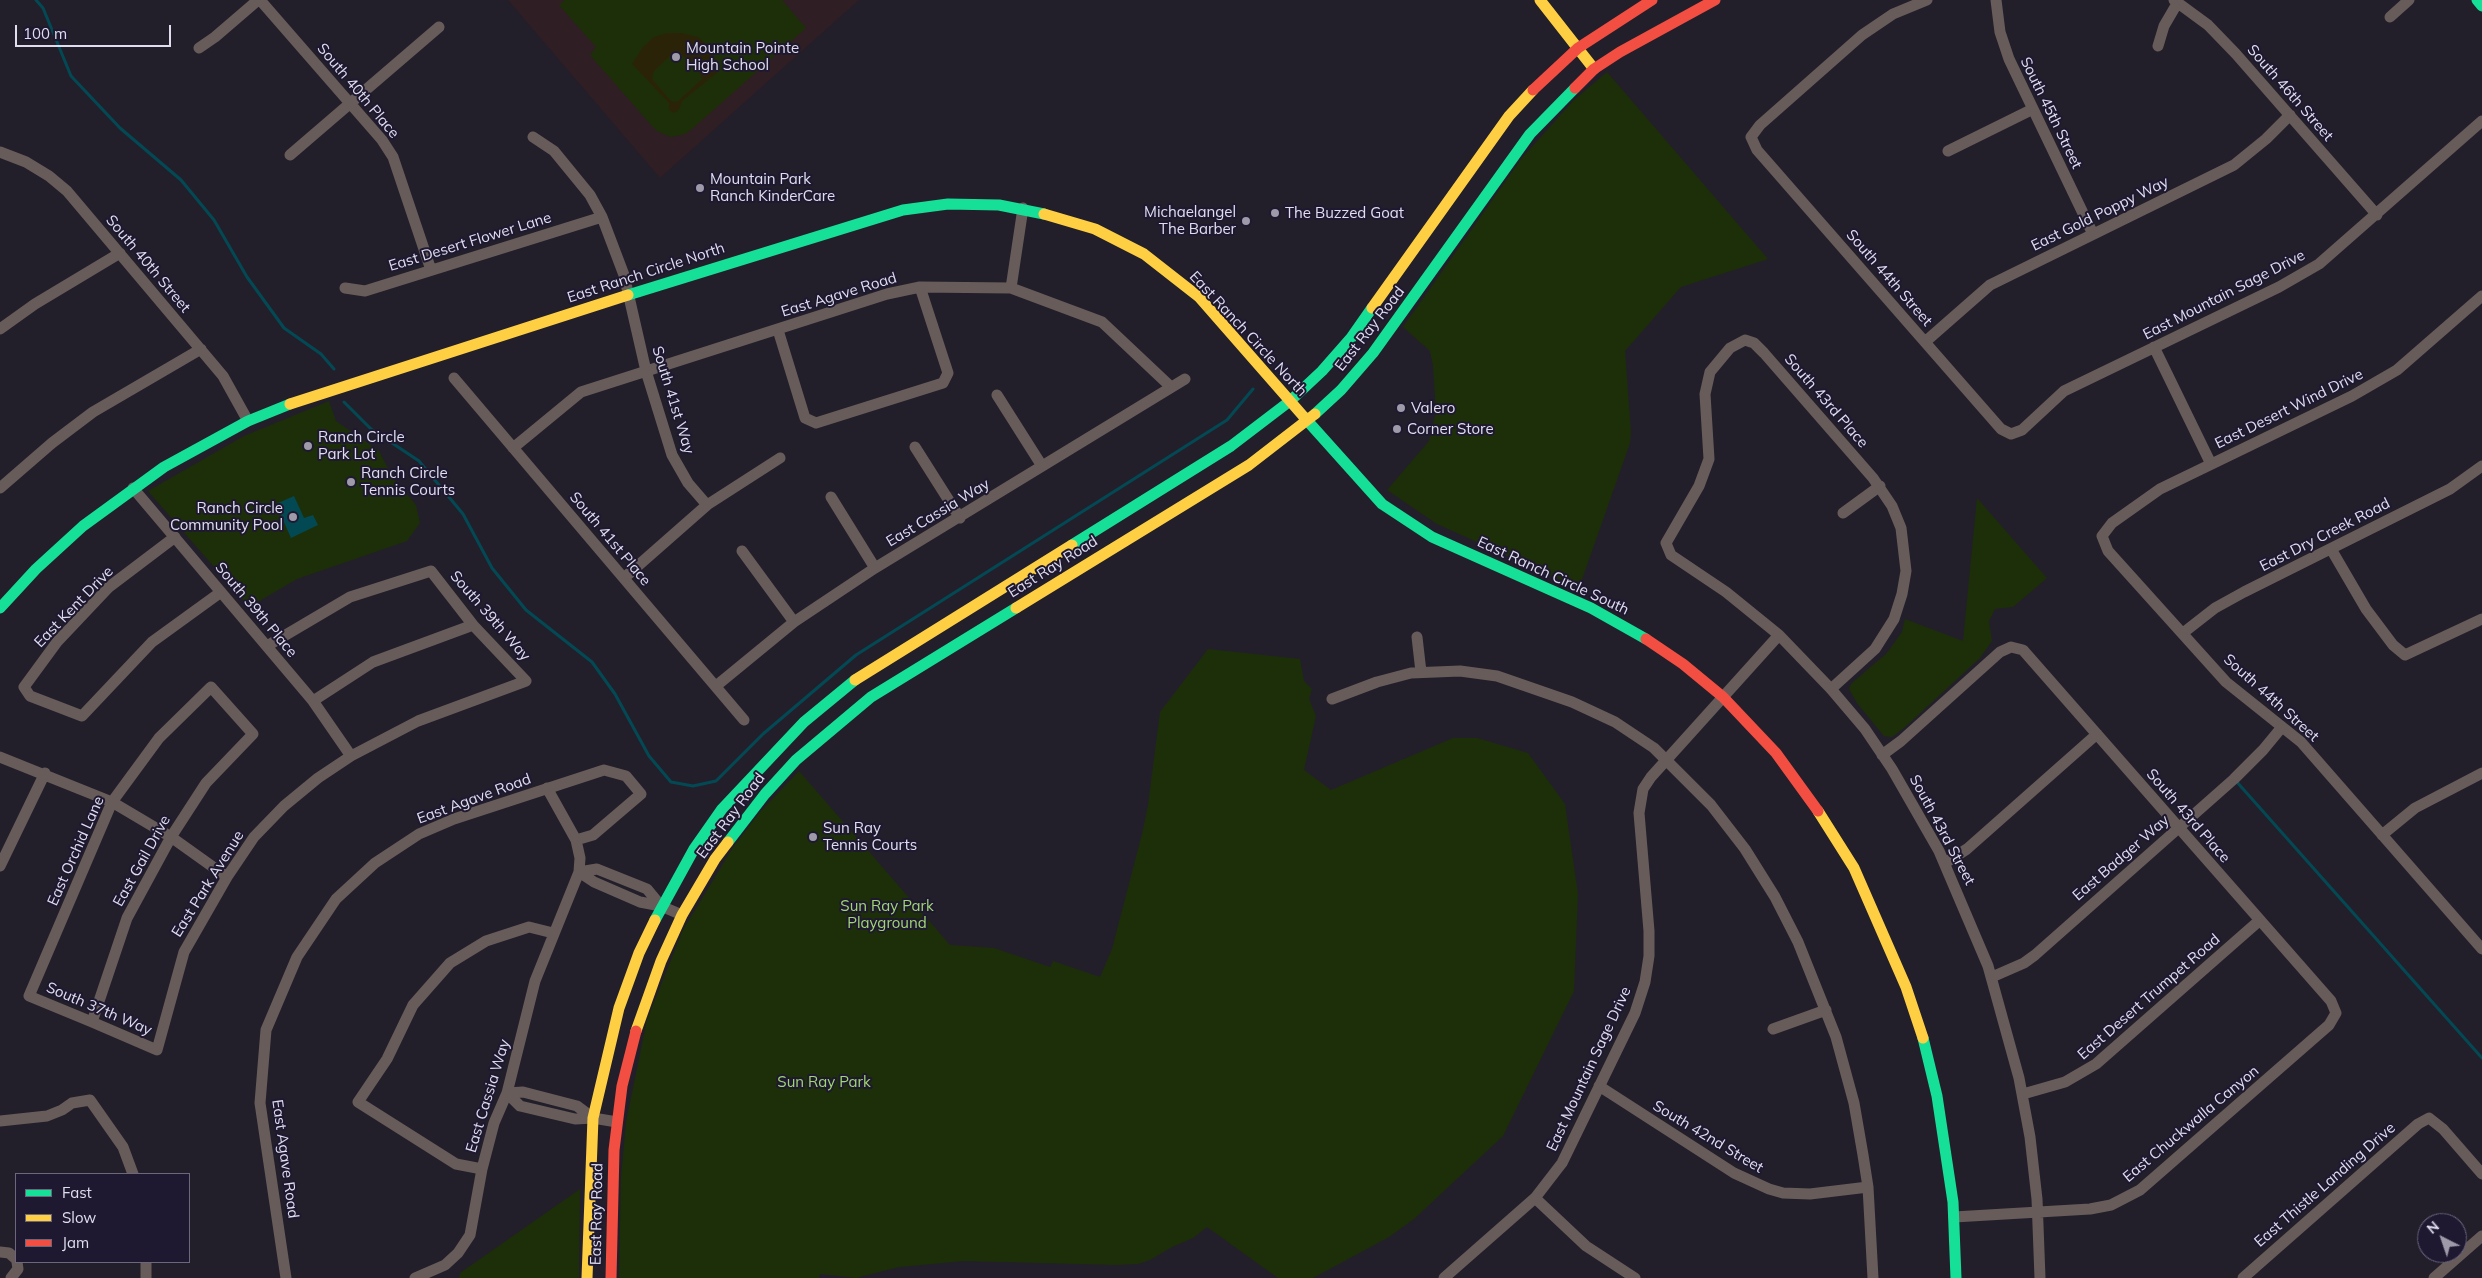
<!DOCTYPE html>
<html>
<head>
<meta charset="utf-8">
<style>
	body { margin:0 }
	#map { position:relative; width:2482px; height:1278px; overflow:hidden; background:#221f2b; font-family:Mulish,sans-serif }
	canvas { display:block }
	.legend { position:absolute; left:15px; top:1173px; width:175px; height:90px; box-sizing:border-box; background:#1e1931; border:1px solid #6c677d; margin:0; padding:6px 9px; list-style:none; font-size:15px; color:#e0ddee }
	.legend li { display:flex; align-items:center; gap:10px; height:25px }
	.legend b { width:25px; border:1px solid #6c677d }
	.north { position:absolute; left:2417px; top:1213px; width:50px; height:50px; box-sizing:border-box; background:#1e1931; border:1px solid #6c677d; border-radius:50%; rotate:319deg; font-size:14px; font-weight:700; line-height:20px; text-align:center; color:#e0ddee }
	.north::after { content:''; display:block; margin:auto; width:18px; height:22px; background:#9e9aaa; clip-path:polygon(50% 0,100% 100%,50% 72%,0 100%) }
	.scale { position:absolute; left:15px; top:25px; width:156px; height:22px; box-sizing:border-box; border:2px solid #e0ddee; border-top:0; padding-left:6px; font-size:15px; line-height:18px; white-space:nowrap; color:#e0ddee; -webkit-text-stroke:4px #1e1931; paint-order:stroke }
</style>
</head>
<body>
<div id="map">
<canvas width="2482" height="1278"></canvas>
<ul class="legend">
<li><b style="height:6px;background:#16e098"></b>Fast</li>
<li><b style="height:6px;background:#ffcf43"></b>Slow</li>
<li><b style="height:6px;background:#f24e42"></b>Jam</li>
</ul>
<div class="north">N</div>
<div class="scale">100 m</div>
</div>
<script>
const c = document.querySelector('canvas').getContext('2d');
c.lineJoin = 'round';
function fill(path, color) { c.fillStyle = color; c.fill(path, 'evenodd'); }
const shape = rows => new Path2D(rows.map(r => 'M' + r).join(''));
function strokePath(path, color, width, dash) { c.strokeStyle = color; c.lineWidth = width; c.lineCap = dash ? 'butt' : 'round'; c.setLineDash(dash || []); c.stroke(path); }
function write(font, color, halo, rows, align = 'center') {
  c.font = font + ' Mulish,sans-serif'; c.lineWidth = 4; c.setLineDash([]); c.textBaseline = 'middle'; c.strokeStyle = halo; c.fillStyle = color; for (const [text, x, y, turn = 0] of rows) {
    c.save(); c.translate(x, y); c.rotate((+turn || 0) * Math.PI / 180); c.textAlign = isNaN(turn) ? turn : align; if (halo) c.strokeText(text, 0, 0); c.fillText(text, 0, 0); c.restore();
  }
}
const education = shape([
	[508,0,859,0,660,178]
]);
const green = shape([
	[565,0,782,0,806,28,692,129,685,134,671,137,657,131,652,126,590,55,596,47,559,5],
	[1607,72,1768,259,1681,287,1625,351,1631,432,1630,443,1579,588,1437,524,1387,490,1429,441,1436,412,1433,366,1430,351,1403,327,1522,158,1573,101],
	[329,401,336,421,379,451,393,478,416,505,420,523,407,541,297,579,249,607,148,491,244,436],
	[1977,498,2047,578,2013,607,1995,609,1989,621,1992,641,1980,658,1905,727,1892,737,1884,736,1857,703,1849,689,1851,684,1887,653,1902,632,1905,619,1963,641],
	[1208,649,1300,659,1304,681,1312,689,1309,699,1316,716,1304,770,1331,790,1453,738,1477,738,1528,753,1565,804,1578,894,1574,991,1503,1136,1414,1219,1389,1237,1313,1278,1278,1278,1207,1227,1193,1238,1172,1247,1150,1260,1138,1264,1116,1265,964,1261,899,1267,856,1278,820,1274,819,1278,619,1278,621,1177,626,1122,647,1020,683,930,732,849,760,812,799,771,950,945,994,948,1050,967,1053,961,1100,977,1112,949,1143,830,1148,805,1160,712],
	[580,1189,579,1278,459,1278,460,1273]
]);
const sand = shape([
	[667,33,681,33,698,37,708,45,719,65,718,72,682,101,679,110,674,113,669,110,669,103,632,64,643,47,654,37],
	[675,51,680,53,698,69,702,79,677,102,671,101,652,79,654,71]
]);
const water = shape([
	[294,496,304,518,313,515,318,525,291,538,276,504]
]);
const stream = shape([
	[36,0,43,8,71,76,120,128,181,180,214,220,247,277,284,328,321,354,334,369],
	[344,402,371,429,419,461,463,514,492,568,526,610,592,662,615,694,649,756,671,782,693,786,716,781,763,734,856,655,1227,420,1253,389],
	[2236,781,2482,1058]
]);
const street = shape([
	[260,0,382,140,393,157,431,270],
	[1927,0,1893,14,1862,35,1760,125,1751,137,1757,150,2001,429,2011,434,2022,430,2064,391,2279,287,2319,264,2482,121],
	[1996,0,2000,32,2009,59,2093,234],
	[2174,0,2208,25,2236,54,2377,215],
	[2390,17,2409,0],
	[2158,46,2164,26,2178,2],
	[199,48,215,37,258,0],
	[533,137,554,151,590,195,602,217,624,275,646,371,672,455,688,483,707,505],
	[1948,151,2033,109],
	[0,152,26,162,49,176,67,191,223,376,248,421],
	[290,155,439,27],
	[345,288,365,291,602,217],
	[1011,288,1023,208],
	[2482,296,2397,370,2352,396,2160,489,2112,523,2102,536,2108,551,2226,682,2301,742,2482,949],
	[0,329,35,304,120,253],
	[778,330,805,418,816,423,943,383,948,373,920,287],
	[1925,342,1990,285,2234,165,2266,139,2290,115],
	[2154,347,2211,464],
	[454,378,744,720],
	[997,395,1042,466],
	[915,447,960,518],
	[513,448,581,392,887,294,920,287,1011,288,1102,322,1171,387],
	[0,488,52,443,93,412,201,349],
	[133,488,313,701,351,756],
	[831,497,875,568],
	[1843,513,1880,486],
	[175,537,109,587,57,642,24,687,30,696,82,716,152,642,221,592],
	[2331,549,2366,609,2393,645,2405,655,2482,619],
	[742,551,794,622],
	[624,578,707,505,780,458],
	[2183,633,2215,608,2244,592,2450,489,2482,466],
	[1417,637,1421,672],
	[716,686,794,622,875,568,1185,379],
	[1831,689,1875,649,1894,619,1902,594,1906,571,1901,528,1892,506,1873,478,1764,353,1754,343,1745,340,1730,348,1710,372,1705,394,1709,459,1699,486,1666,543,1671,555,1726,592,1779,635,1831,689,1865,729,1892,769,1939,851,1988,966,2019,1078,2030,1137,2037,1199,2040,1278],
	[1332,699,1377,682,1411,673,1460,671,1497,676,1572,702,1615,722,1654,748,1711,805,1745,849,1775,897,1798,942,1836,1037,1854,1103,1863,1155,1868,1187,1873,1278],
	[313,701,373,662,473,625],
	[1882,755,1901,741,2000,652,2011,647,2023,650,2331,1001,2336,1013,2329,1025,2140,1190,2111,1205,2090,1209,1954,1217],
	[0,757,112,802,171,837,227,877],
	[2382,835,2415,808,2482,773],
	[1945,863,1967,849,2097,734],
	[0,866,45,773],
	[579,872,594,882,640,902,661,906,682,915],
	[579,872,597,869,647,889,661,906],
	[1992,977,2024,963,2035,955,2234,779,2263,750,2282,727],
	[92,1022,127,918,171,837,206,783,253,734,211,687,159,738,112,802,29,996,92,1022,157,1050,184,952,227,877,254,837,284,806,318,778,351,756,418,721,526,681,473,625,431,571,350,597,267,646],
	[1773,1029,1826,1010],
	[1599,1086,1734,1173,1769,1189,1783,1193,1810,1194,1868,1187],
	[507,1093,520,1106,575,1119,593,1118,617,1122],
	[507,1093,523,1092,577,1106,593,1118],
	[2023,1094,2065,1082,2096,1064,2260,920],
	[0,1121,47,1116,62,1110,72,1103,90,1100,123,1147,133,1174],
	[482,1169,456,1164,358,1102,387,1059,413,1005,450,963,486,941,529,927,553,933],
	[1535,1198,1586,1246,1635,1278],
	[0,1252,9,1253,16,1259],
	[146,1262,146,1278],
	[11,1278,18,1269,17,1262],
	[286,1278,260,1103,266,1030,297,957,336,899,375,863,419,834,454,819,604,770,626,776,641,794,593,835,576,840],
	[415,1278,445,1265,458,1253,470,1235,482,1169,494,1123,507,1093,535,981,579,872,580,858,576,840,547,788],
	[1444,1278,1535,1198,1562,1163,1635,1013,1645,982,1649,956,1649,931,1639,813,1643,789,1651,777,1779,635],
	[2243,1278,2418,1124,2429,1118,2443,1129,2482,1174],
	[2434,1278,2482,1236]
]);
const fast = shape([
	[2477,0,2482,6],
	[628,295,903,210,948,204,999,205,1044,214],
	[1315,414,1341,390,1373,353,1530,134,1575,88],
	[1304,417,1382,504,1432,537,1591,608,1646,639],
	[1072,545,1231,446,1290,401,1322,371,1351,338,1372,308],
	[0,608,36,569,83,526,164,467,248,421,290,404],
	[728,842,765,794,796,760,871,697,1016,608],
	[655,920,694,849,722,809,804,722,855,680],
	[1923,1038,1937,1096,1953,1202,1956,1278]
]);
const slow = shape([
	[1540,0,1594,69],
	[1044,214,1095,229,1144,254,1199,297,1304,417],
	[1372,308,1509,116,1533,90],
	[290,404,628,295],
	[1016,608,1249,465,1315,414],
	[855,680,1072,545],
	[1818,811,1854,868,1906,987,1923,1038],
	[636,1031,661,961,682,915,715,859,728,842],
	[587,1278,593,1118,619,1008,639,953,655,920]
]);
const jam = shape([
	[1575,88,1594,69,1620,52,1715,0],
	[1533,90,1578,48,1652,0],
	[1646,639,1683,664,1723,697,1776,753,1818,811],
	[611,1278,614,1150,622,1086,636,1031]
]);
const markers = [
	[676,57,5,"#9e9aaa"],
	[700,188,5,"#9e9aaa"],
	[1275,213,5,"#9e9aaa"],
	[1246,221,5,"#9e9aaa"],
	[1401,408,5,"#9e9aaa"],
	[1397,429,5,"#9e9aaa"],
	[308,446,5,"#9e9aaa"],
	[351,482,5,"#9e9aaa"],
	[293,517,5,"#9e9aaa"],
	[813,837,5,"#9e9aaa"]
];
const poiNames = [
	["Mountain Pointe",686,48],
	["High School",686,65],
	["Mountain Park",710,179],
	["Ranch KinderCare",710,196],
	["Michaelangel",1236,212,"right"],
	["The Barber",1236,229,"right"],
	["The Buzzed Goat",1285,213],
	["Valero",1411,408],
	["Corner Store",1407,429],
	["Ranch Circle",318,437],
	["Park Lot",318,454],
	["Ranch Circle",361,473],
	["Tennis Courts",361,490],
	["Ranch Circle",283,508,"right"],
	["Community Pool",283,525,"right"],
	["Sun Ray",823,828],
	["Tennis Courts",823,845]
];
const streetNames = [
	["South 40th Place",358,91,50],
	["South 46th Street",2290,93,49],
	["South 45th Street",2051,113,64],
	["East Gold Poppy Way",2100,214,-26],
	["East Desert Flower Lane",470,242,-17],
	["South 40th Street",148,264,50],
	["East Ranch Circle North",646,273,-18],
	["South 44th Street",1889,278,49],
	["East Agave Road",839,295,-17],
	["East Mountain Sage Drive",2224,295,-27],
	["East Ray Road",1370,329,-52],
	["East Ranch Circle North",1248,334,47],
	["South 41st Way",673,400,73],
	["South 43rd Place",1826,401,49],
	["East Desert Wind Drive",2289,409,-26],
	["East Cassia Way",938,513,-31],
	["East Dry Creek Road",2325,535,-27],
	["South 41st Place",610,539,50],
	["East Ray Road",1053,567,-32],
	["East Ranch Circle South",1553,576,25],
	["East Kent Drive",74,607,-46],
	["South 39th Place",256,610,50],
	["South 39th Way",490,616,49],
	["South 44th Street",2271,698,42],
	["East Agave Road",474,799,-20],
	["East Ray Road",731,816,-53],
	["South 43rd Place",2188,816,49],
	["South 43rd Street",1942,830,62],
	["East Orchid Lane",76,851,-66],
	["East Badger Way",2121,858,-41],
	["East Gail Drive",142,861,-61],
	["East Park Avenue",208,884,-58],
	["East Desert Trumpet Road",2149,997,-41],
	["South 37th Way",99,1009,23],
	["East Mountain Sage Drive",1589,1069,-65],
	["East Cassia Way",488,1096,-73],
	["East Chuckwalla Canyon",2191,1124,-40],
	["South 42nd Street",1708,1137,31],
	["East Agave Road",285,1159,82],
	["East Thistle Landing Drive",2325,1185,-41],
	["East Ray Road",597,1214,-89]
];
const parkNames = [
	["Sun Ray Park",887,906],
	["Playground",887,923],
	["Sun Ray Park",824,1082]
];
fill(education, '#2f1e23');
fill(green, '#1d2f08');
fill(sand, '#2b2308');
fill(water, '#034954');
strokePath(stream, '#034954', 3);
strokePath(street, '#675c5a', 11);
strokePath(fast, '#16e098', 11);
strokePath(slow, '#ffcf43', 11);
strokePath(jam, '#f24e42', 11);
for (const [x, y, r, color] of markers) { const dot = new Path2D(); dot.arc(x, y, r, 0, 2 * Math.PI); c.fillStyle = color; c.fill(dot); strokePath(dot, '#1e1931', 2); }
write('15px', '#e0ddee', '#1e1931', poiNames, 'left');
write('15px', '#e0ddee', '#1e1931', streetNames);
write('15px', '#a1d671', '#1e1931', parkNames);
</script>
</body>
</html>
